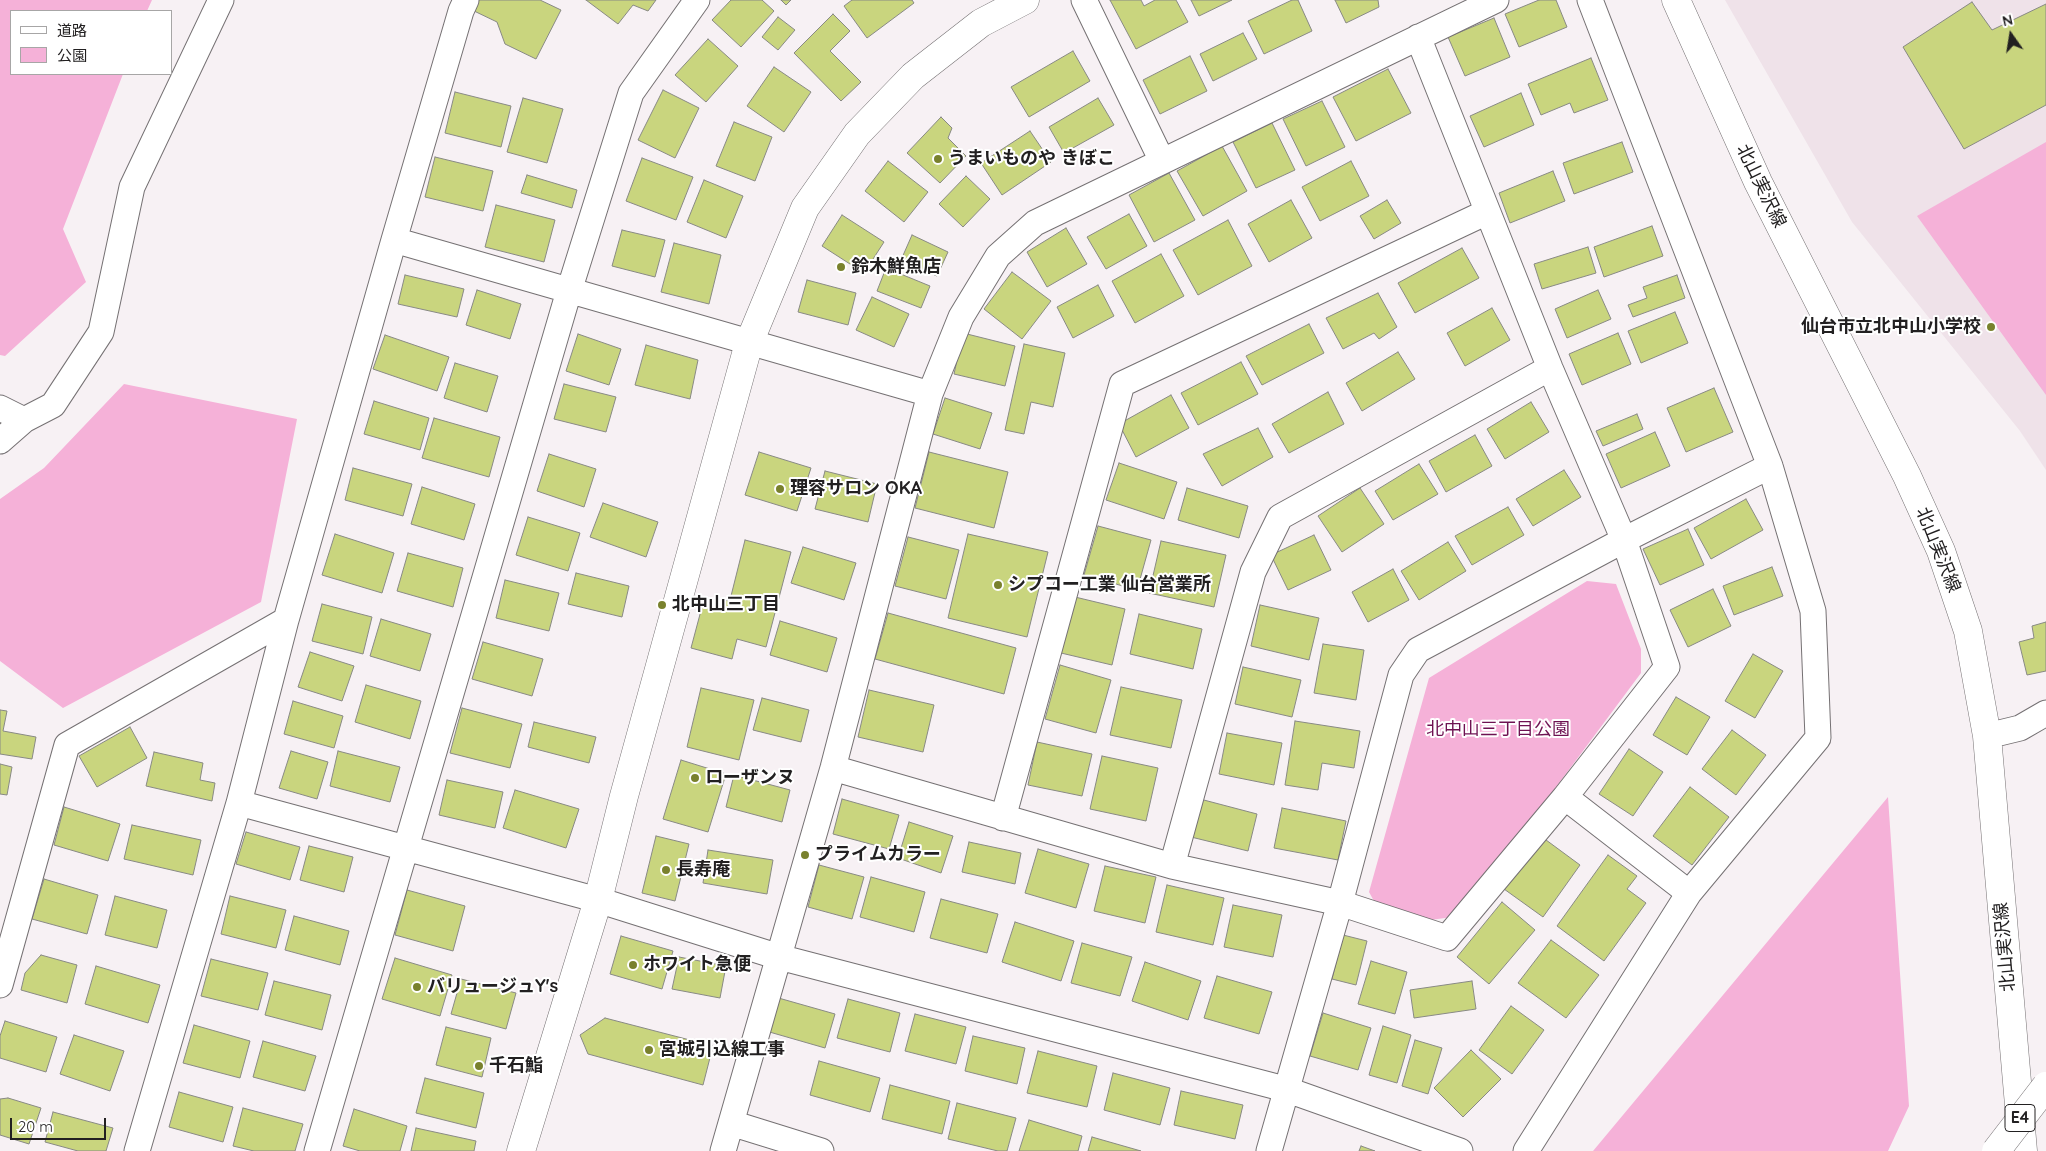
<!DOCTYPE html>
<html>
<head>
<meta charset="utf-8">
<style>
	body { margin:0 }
	#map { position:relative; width:2046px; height:1151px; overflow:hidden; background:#f7f1f4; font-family:Quicksand,"Noto Sans JP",sans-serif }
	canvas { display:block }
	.legend { position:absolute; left:10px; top:10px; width:162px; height:65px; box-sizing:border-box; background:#fff; border:1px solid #a7a6a6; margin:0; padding:6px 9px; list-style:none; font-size:15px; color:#222021 }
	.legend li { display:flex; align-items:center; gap:10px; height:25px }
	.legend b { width:25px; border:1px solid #a7a6a6 }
	.north { position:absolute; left:1986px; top:10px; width:50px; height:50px; -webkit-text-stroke:4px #fff; paint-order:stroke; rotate:347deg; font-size:14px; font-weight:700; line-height:20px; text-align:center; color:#222021 }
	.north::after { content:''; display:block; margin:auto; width:18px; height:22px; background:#222021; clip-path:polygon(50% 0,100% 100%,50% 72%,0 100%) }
	.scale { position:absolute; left:10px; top:1118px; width:96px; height:22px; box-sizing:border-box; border:2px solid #222021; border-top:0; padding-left:6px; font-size:15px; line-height:18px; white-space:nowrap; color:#222021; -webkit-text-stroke:4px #fff; paint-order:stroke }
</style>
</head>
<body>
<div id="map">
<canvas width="2046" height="1151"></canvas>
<ul class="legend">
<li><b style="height:6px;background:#fff"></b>道路</li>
<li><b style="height:14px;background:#f5b1d8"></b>公園</li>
</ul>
<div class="north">N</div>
<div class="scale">20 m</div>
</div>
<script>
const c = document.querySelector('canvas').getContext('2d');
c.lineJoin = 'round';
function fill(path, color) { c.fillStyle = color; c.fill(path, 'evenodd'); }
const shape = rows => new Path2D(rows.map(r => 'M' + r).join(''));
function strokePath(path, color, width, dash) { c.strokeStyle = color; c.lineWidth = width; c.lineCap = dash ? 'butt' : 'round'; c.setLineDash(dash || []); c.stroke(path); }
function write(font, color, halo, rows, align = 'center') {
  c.font = font + ' Quicksand,"Noto Sans JP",sans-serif'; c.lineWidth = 4; c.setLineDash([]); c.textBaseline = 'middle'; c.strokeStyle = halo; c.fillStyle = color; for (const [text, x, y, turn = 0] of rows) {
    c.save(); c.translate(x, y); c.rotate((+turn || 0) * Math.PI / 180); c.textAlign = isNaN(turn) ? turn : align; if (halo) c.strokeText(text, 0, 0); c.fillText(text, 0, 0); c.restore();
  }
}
const built = shape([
	[1725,0,2046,0,2046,470,2020,431,1852,222]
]);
const green = shape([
	[0,0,152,0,147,11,11,11,11,74,123,74,63,229,86,282,5,356,0,355],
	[2046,142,2046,395,1917,216],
	[124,384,297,419,261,602,63,708,0,661,0,499,44,468],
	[1587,581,1616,584,1641,649,1641,673,1460,916,1430,920,1380,912,1369,892,1429,678],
	[1888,797,1909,1106,1888,1151,1593,1151]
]);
const building = shape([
	[477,0,540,0,561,10,536,59,505,44,497,22,472,10,477,0],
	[586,0,656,0,648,11,633,5,618,24,586,0],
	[731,0,762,0,774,11,741,47,712,20,731,0],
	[781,0,791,0,786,5,781,0],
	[852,0,912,0,914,3,867,38,844,6,852,0],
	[1110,0,1141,0,1144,6,1155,0,1176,0,1188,22,1136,49,1110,0],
	[1191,0,1232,0,1199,16,1191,0],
	[1292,0,1298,0,1312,31,1264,54,1248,21,1292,0],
	[1335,0,1378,0,1379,7,1346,23,1335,0],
	[1539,0,1556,0,1567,27,1519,47,1505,14,1539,0],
	[1972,2,1992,30,2046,4,2046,105,1964,149,1903,47,1972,2],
	[833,14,850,31,830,51,861,82,841,101,794,53,833,14],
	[778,17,795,30,778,50,762,37,778,17],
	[1494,18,1510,57,1465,76,1448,37,1494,18],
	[1243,33,1257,59,1213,81,1200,54,1243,33],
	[708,39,738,66,706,102,675,75,708,39],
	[1073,51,1090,81,1029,117,1011,87,1073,51],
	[1190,56,1207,91,1160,114,1143,80,1190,56],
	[1591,58,1608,100,1574,113,1570,103,1541,115,1528,84,1591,58],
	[774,67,811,92,784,132,747,106,774,67],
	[1388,69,1411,113,1356,141,1333,97,1388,69],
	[663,90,699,108,675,158,638,140,663,90],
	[455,92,511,106,501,147,445,133,455,92],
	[1521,93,1534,125,1484,147,1470,116,1521,93],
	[523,98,563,109,547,163,507,152,523,98],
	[1098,98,1114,125,1064,153,1049,127,1098,98],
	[1322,101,1345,147,1306,166,1283,119,1322,101],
	[941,117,952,128,948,138,966,156,940,183,907,153,941,117],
	[734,122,772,137,755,181,716,166,734,122],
	[1272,123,1295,170,1256,188,1233,142,1272,123],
	[1030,131,1051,162,1002,195,981,163,1030,131],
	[1622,142,1633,172,1574,194,1563,163,1622,142],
	[1222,146,1247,191,1203,216,1177,171,1222,146],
	[435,157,493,171,483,211,425,197,435,157],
	[642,158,693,177,676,220,626,201,642,158],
	[888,161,928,192,904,222,865,191,888,161],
	[1351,161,1369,196,1320,221,1302,187,1351,161],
	[1553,171,1565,201,1510,223,1499,193,1553,171],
	[1169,173,1195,220,1154,242,1129,195,1169,173],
	[527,175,577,190,572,208,521,193,527,175],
	[966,176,990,199,963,227,939,204,966,176],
	[704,180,743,196,726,238,687,222,704,180],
	[1291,200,1312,238,1269,262,1248,224,1291,200],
	[1387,200,1401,223,1374,239,1360,216,1387,200],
	[496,205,555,220,544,262,485,247,496,205],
	[1129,214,1147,246,1106,269,1087,237,1129,214],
	[842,215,884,242,864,273,822,246,842,215],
	[1228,220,1252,266,1198,295,1173,250,1228,220],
	[1652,226,1663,256,1604,277,1594,247,1652,226],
	[1066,228,1087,264,1047,287,1027,252,1066,228],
	[622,230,665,240,655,277,612,266,622,230],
	[912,235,948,252,937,276,901,260,912,235],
	[674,243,721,255,709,304,661,292,674,243],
	[1588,247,1596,273,1542,289,1534,264,1588,247],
	[1462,248,1479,278,1415,313,1398,283,1462,248],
	[1161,254,1184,296,1135,323,1112,281,1161,254],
	[886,268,930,286,921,308,877,291,886,268],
	[1012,272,1051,301,1022,339,984,309,1012,272],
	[405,275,464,289,457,317,398,304,405,275],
	[1677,275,1685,298,1633,317,1628,305,1647,298,1643,287,1677,275],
	[807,280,856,293,848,325,798,312,807,280],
	[1098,285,1114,316,1073,338,1057,307,1098,285],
	[477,290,521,304,510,339,466,325,477,290],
	[1598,290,1611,319,1567,338,1555,309,1598,290],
	[1378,293,1397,327,1379,339,1374,333,1343,349,1326,318,1378,293],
	[872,297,909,314,894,347,856,330,872,297],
	[1492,308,1510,340,1465,366,1447,333,1492,308],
	[1675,312,1688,343,1641,363,1628,331,1675,312],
	[1309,324,1324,353,1262,385,1246,356,1309,324],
	[963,333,1015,346,1005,386,954,374,963,333],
	[1618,333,1631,364,1582,385,1569,354,1618,333],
	[578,334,621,349,609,385,566,371,578,334],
	[385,335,449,357,437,391,373,369,385,335],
	[1024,344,1065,353,1053,407,1031,402,1024,434,1005,430,1024,344],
	[646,345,698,360,690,399,635,385,646,345],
	[1398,352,1415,379,1362,411,1346,383,1398,352],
	[1241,362,1258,394,1198,425,1181,393,1241,362],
	[455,363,498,376,487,412,444,398,455,363],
	[564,384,616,397,606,432,554,419,564,384],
	[1714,388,1733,432,1686,452,1667,408,1714,388],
	[1328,392,1344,424,1289,453,1272,424,1328,392],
	[1171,395,1189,428,1136,457,1119,424,1171,395],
	[945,398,992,413,980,449,933,434,945,398],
	[374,401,429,418,420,450,364,434,374,401],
	[1531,402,1549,432,1505,459,1487,429,1531,402],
	[1637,414,1643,429,1603,446,1596,431,1637,414],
	[434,418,500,437,489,477,422,458,434,418],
	[1258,428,1273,457,1222,486,1203,454,1258,428],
	[1655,432,1670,466,1621,488,1606,454,1655,432],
	[1475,435,1492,466,1446,492,1429,461,1475,435],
	[759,452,811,468,797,511,745,495,759,452],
	[929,452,1008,472,994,528,915,508,929,452],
	[549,454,596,469,584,507,537,491,549,454],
	[1119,463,1177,482,1164,519,1106,500,1119,463],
	[1419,464,1438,494,1393,520,1375,491,1419,464],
	[353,468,412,484,403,516,345,500,353,468],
	[1564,470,1581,497,1533,526,1516,499,1564,470],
	[825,471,877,484,868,522,815,509,825,471],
	[422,487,475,504,464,540,411,524,422,487],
	[1187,488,1248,506,1239,538,1178,520,1187,488],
	[1360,488,1384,524,1342,552,1318,516,1360,488],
	[1746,499,1763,530,1711,559,1694,528,1746,499],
	[603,503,658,522,646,557,590,537,603,503],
	[1508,507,1524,535,1472,565,1455,536,1508,507],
	[528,517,580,533,568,571,516,555,528,517],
	[1098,526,1151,540,1137,590,1084,575,1098,526],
	[1688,529,1704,565,1660,585,1643,549,1688,529],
	[335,534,394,553,382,593,322,575,335,534],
	[968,534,1048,552,1027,637,948,618,968,534],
	[1314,535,1331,570,1288,590,1271,555,1314,535],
	[908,537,959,550,946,599,895,586,908,537],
	[745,540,791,552,766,647,737,639,732,659,691,648,703,603,730,600,745,540],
	[1161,541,1226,555,1214,607,1149,593,1161,541],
	[1448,542,1466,571,1419,600,1401,571,1448,542],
	[803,547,856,563,844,600,791,583,803,547],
	[408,553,463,568,453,607,397,591,408,553],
	[1772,567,1783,596,1734,615,1723,586,1772,567],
	[1393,569,1409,600,1368,622,1352,592,1393,569],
	[576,573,629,586,622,617,568,604,576,573],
	[505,580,559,593,549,631,496,618,505,580],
	[1713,589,1731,626,1688,647,1670,610,1713,589],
	[1075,597,1125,609,1112,665,1061,653,1075,597],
	[322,604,372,617,363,654,312,641,322,604],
	[1260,605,1319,618,1309,660,1251,646,1260,605],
	[888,613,1016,648,1004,694,875,659,888,613],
	[1139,614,1202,629,1193,669,1130,654,1139,614],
	[381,619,431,634,420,671,370,656,381,619],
	[780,621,837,638,827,672,770,655,780,621],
	[2046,622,2046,671,2027,675,2019,642,2034,638,2032,626,2046,622],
	[483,642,543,659,532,696,472,679,483,642],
	[1323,644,1364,650,1356,700,1314,693,1323,644],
	[310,652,354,666,342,701,298,687,310,652],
	[1753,654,1783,671,1755,718,1725,701,1753,654],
	[1060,665,1111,680,1096,733,1045,719,1060,665],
	[1243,667,1301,680,1292,717,1235,704,1243,667],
	[366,685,421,701,410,739,355,722,366,685],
	[1121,687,1182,700,1171,748,1110,735,1121,687],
	[701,688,754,700,739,760,687,747,701,688],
	[869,690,934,705,923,752,858,737,869,690],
	[1676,697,1710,717,1687,755,1653,735,1676,697],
	[762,698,809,710,801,742,753,730,762,698],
	[293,701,343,716,334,748,284,734,293,701],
	[462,708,522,724,510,768,450,753,462,708],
	[0,710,7,711,3,731,36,737,32,759,0,754,0,710],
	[1295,721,1360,731,1354,768,1322,763,1318,790,1285,785,1295,721],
	[534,722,596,737,589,763,528,747,534,722],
	[130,727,147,758,97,787,79,756,130,727],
	[1732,730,1766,755,1736,795,1702,769,1732,730],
	[1227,733,1282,743,1274,785,1219,774,1227,733],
	[1037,742,1092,754,1082,796,1028,785,1037,742],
	[1629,749,1663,772,1633,816,1599,794,1629,749],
	[291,751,328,762,317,799,279,788,291,751],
	[338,751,400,767,390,802,330,786,338,751],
	[154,752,203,763,200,780,215,783,212,801,146,786,154,752],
	[1102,756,1158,768,1146,821,1090,809,1102,756],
	[681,760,726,774,708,832,663,819,681,760],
	[0,764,12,767,7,795,0,794,0,764],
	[734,775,790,790,782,822,726,807,734,775],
	[447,780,503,792,495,828,439,815,447,780],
	[1690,787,1729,817,1692,865,1653,836,1690,787],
	[515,790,579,809,566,848,503,828,515,790],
	[842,799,899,815,889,849,833,834,842,799],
	[1200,799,1257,814,1248,851,1191,837,1200,799],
	[64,807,120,824,108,861,54,845,64,807],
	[1282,808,1346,821,1338,860,1274,848,1282,808],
	[909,822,953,836,941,873,898,858,909,822],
	[132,825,201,840,193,875,124,859,132,825],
	[246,832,300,847,290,880,236,864,246,832],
	[656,836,689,844,675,901,642,893,656,836],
	[1542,837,1580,865,1543,917,1504,889,1542,837],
	[969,842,1021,853,1015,884,962,872,969,842],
	[309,846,353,857,344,892,300,880,309,846],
	[1038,849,1089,864,1076,908,1025,893,1038,849],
	[708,850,773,860,767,894,703,883,708,850],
	[1608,855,1637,876,1627,889,1646,903,1604,961,1557,926,1608,855],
	[819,865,864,877,852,919,808,907,819,865],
	[1105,866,1156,877,1145,923,1094,911,1105,866],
	[871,877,925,892,914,932,860,917,871,877],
	[44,879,98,895,87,934,32,919,44,879],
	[1167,885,1224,898,1213,945,1156,932,1167,885],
	[407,890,465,906,453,951,395,935,407,890],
	[115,896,167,910,157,948,105,935,115,896],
	[230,896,286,910,276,948,221,934,230,896],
	[941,899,998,914,987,953,930,938,941,899],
	[1502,902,1535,930,1489,984,1457,957,1502,902],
	[1233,905,1282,915,1273,957,1224,947,1233,905],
	[294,916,349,931,340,965,285,950,294,916],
	[1015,922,1074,941,1061,981,1002,962,1015,922],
	[1343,935,1367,941,1356,985,1332,979,1343,935],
	[621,936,673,951,662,989,610,974,621,936],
	[1551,940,1599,975,1566,1018,1518,983,1551,940],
	[1082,943,1132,957,1120,996,1071,983,1082,943],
	[41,955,77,965,67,1003,21,990,25,973,41,955],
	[679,957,726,966,720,998,672,989,679,957],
	[395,958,452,975,440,1016,382,999,395,958],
	[211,959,268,973,258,1010,201,996,211,959],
	[1371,961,1407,972,1395,1014,1358,1004,1371,961],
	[1145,962,1201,981,1188,1020,1132,1001,1145,962],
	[96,966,160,985,148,1023,85,1004,96,966],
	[1217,976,1272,992,1259,1034,1204,1018,1217,976],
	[461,979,516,993,506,1029,451,1014,461,979],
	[274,981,331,995,322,1030,265,1015,274,981],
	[1472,981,1476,1009,1414,1018,1410,990,1472,981],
	[775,997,835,1014,825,1048,766,1031,775,997],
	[848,999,900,1013,890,1052,837,1038,848,999],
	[1511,1006,1544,1030,1512,1074,1479,1050,1511,1006],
	[1323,1013,1371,1028,1358,1070,1310,1056,1323,1013],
	[915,1014,966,1027,956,1064,905,1051,915,1014],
	[605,1018,713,1046,703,1085,588,1054,580,1035,605,1018],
	[5,1021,57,1037,46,1072,0,1058,0,1036,5,1021],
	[194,1025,250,1041,240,1078,183,1063,194,1025],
	[1383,1026,1411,1035,1397,1083,1369,1075,1383,1026],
	[446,1027,491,1038,482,1077,436,1065,446,1027],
	[74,1035,124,1051,110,1091,60,1074,74,1035],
	[973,1036,1025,1048,1017,1084,965,1071,973,1036],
	[1415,1040,1442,1048,1428,1094,1402,1086,1415,1040],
	[263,1041,316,1056,305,1091,253,1077,263,1041],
	[1471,1050,1501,1079,1463,1117,1434,1088,1471,1050],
	[1038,1051,1097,1066,1087,1107,1027,1093,1038,1051],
	[819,1061,880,1078,870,1112,810,1095,819,1061],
	[1113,1073,1170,1088,1160,1125,1104,1110,1113,1073],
	[425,1078,484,1093,476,1128,416,1113,425,1078],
	[890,1085,950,1101,942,1134,882,1119,890,1085],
	[1181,1091,1243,1105,1235,1139,1174,1125,1181,1091],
	[179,1092,233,1107,223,1142,169,1127,179,1092],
	[8,1098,41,1108,29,1144,0,1135,0,1099,8,1098],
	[957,1103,1016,1118,1007,1151,998,1151,948,1139,957,1103],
	[243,1108,303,1124,295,1151,254,1151,233,1146,243,1108],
	[354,1109,407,1126,400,1151,360,1151,343,1146,354,1109],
	[53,1112,113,1128,106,1151,78,1151,45,1142,53,1112],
	[1029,1120,1082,1136,1078,1151,1019,1151,1029,1120],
	[416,1128,476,1141,474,1151,411,1151,416,1128],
	[1092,1137,1141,1151,1088,1151,1092,1137],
	[1361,1146,1375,1151,1359,1151,1361,1146]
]);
const street = shape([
	[1084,0,1162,161],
	[394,240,930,394],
	[0,408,24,420],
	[0,441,24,420,53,405,101,332,132,187,221,0],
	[1987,736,2020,728,2046,713],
	[833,768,1172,866,1340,903,1447,938,1565,797,1667,667,1624,540,1550,368,1418,37],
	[1565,797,1689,893],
	[239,803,598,900,779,957,1285,1089,1460,1151],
	[1003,818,1122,384,1487,212],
	[1172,866,1253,572,1280,517,1550,368],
	[0,985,67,745,286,620],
	[731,1123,821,1151],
	[137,1151,239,803,286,620,394,240,461,11,466,0],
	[317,1151,569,291,631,93,697,0],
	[723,1151,833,768,930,394,961,317,998,256,1035,223,1496,0],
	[1269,1151,1340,903,1401,675,1418,650,1624,540,1770,466],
	[1526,1151,1689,893,1818,738,1813,611,1770,466,1590,0]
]);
const secondary = shape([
	[1676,0,1758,182,1907,476,1941,551,1968,631,1987,736,2023,1151],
	[521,1151,598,900,624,796,749,343,805,208,857,134,913,76,981,23,1025,0]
]);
const highwayBridge = shape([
	[1996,1151,2046,1086]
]);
const markers = [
	[938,159,5,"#79812d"],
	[841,267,5,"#79812d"],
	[1991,327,5,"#79812d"],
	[780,489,5,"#79812d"],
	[998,585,5,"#79812d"],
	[662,605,5,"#79812d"],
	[695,778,5,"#79812d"],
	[805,855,5,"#79812d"],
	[666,870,5,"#79812d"],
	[633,965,5,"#79812d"],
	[417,987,5,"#79812d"],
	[649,1050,5,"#79812d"],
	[479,1066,5,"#79812d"]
];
const shields = [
	[2020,1118,30]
];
const shieldNames = [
	["E4",2020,1118]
];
const poiNames = [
	["うまいものや きぼこ",948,159],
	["鈴木鮮魚店",851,267],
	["仙台市立北中山小学校",1981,327,"right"],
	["理容サロン OKA",790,489],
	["シプコー工業 仙台営業所",1008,585],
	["北中山三丁目",672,605],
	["ローザンヌ",705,778],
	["プライムカラー",815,855],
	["長寿庵",676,870],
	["ホワイト急便",643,965],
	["バリュージュY's",427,987],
	["宮城引込線工事",659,1050],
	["千石鮨",489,1066]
];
const streetNames = [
	["北山実沢線",1761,186,64],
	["北山実沢線",1938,550,68],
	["北山実沢線",2005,947,-95]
];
const parkNames = [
	["北中山三丁目公園",1498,730]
];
fill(built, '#efe2e9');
fill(green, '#f5b1d8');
fill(building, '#c9d57e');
strokePath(building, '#888984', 1);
strokePath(street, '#757173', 27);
strokePath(secondary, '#757173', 29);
strokePath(street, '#fff', 25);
strokePath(secondary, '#fff', 28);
strokePath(highwayBridge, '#757173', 29, []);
strokePath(highwayBridge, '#fff', 28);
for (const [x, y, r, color] of markers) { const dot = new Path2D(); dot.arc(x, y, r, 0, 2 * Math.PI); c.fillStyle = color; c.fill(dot); strokePath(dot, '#fff', 2); }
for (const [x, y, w] of shields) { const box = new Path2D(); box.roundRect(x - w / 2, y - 13.5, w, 27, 4); c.fillStyle = '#fff'; c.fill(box); strokePath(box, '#222021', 1); }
write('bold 16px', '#222021', null, shieldNames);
write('bold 18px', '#222021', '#fff', poiNames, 'left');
write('18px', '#222021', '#fff', streetNames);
write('18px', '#6e1252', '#fff', parkNames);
</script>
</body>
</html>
